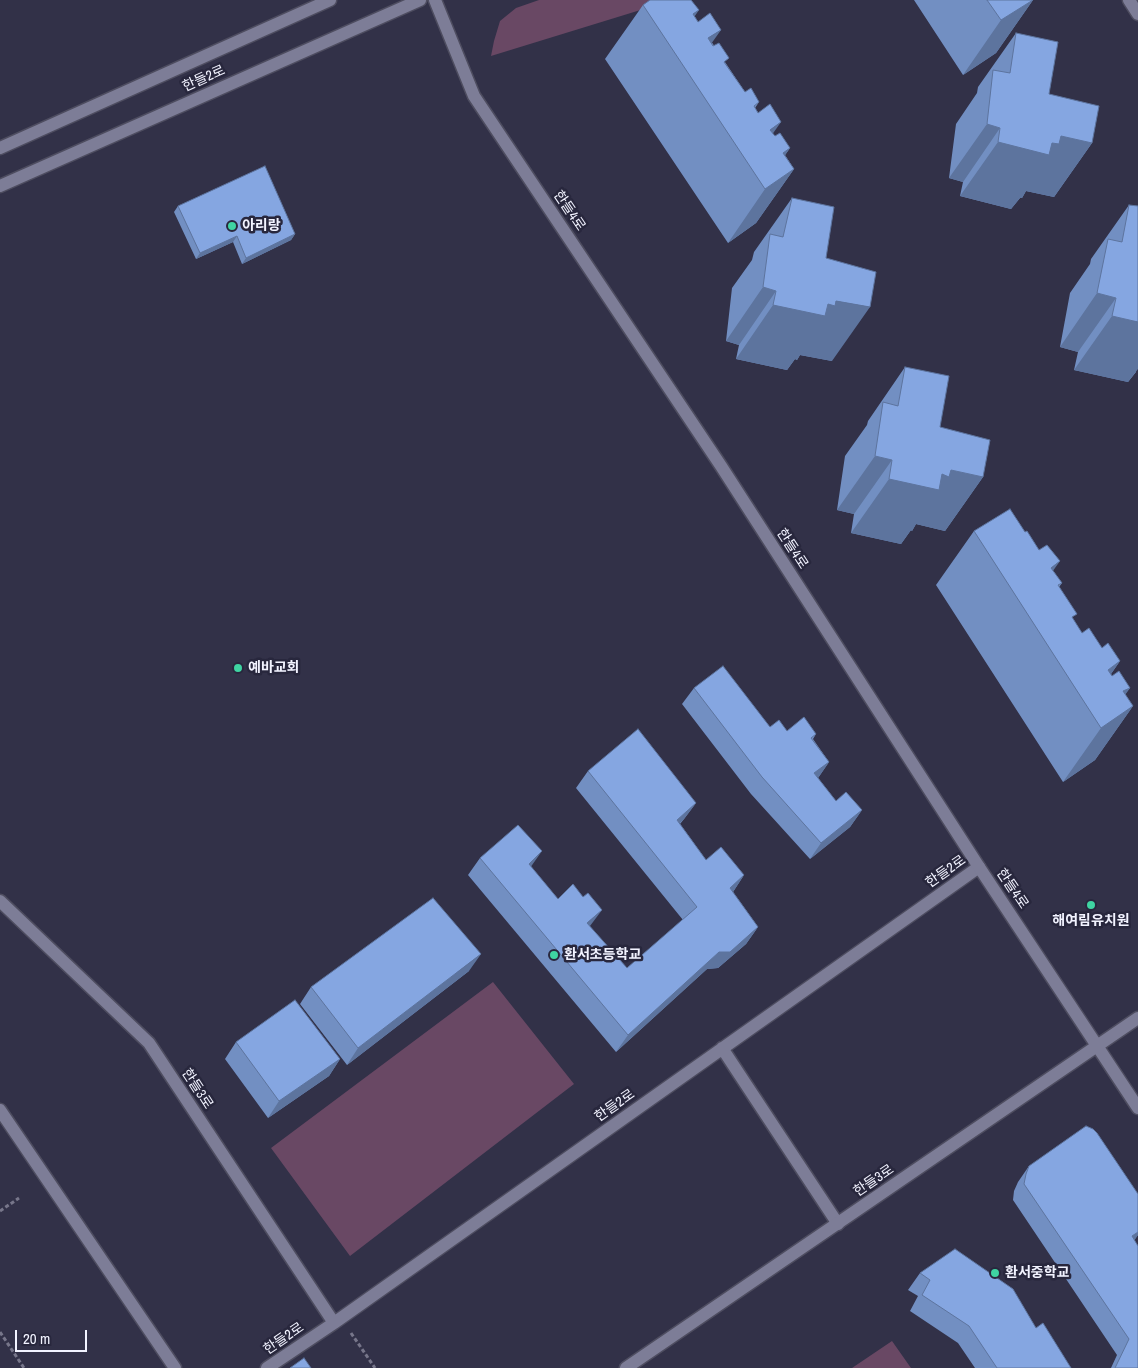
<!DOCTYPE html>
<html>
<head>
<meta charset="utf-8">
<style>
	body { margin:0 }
	#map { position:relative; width:1138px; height:1368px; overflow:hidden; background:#323148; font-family:"Archivo Narrow",sans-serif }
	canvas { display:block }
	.scale { position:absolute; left:15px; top:1330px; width:72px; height:22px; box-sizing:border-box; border:2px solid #f2f3ff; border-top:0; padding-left:6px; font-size:15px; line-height:18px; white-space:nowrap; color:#f2f3ff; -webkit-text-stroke:4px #28273d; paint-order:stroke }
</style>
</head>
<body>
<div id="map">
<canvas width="1138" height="1368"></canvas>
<div class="scale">20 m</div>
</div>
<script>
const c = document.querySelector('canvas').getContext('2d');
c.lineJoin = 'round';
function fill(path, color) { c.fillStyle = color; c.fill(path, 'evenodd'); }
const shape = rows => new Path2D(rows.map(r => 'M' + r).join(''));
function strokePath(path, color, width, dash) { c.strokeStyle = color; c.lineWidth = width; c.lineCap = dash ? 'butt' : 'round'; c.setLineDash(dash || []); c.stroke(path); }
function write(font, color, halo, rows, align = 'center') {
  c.font = font + ' "Archivo Narrow","Noto Sans KR",sans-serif'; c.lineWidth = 5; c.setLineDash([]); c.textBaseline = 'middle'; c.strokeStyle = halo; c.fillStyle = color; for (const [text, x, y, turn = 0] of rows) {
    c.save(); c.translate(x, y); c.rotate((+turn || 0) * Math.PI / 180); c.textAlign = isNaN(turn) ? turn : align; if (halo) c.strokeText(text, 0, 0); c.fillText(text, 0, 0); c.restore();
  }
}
const green = shape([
	[539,0,673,0,491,56,494,41,500,21,516,8],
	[493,982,574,1084,350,1256,271,1148],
	[892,1341,911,1368,852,1368]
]);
const path = shape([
	[0,1211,19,1198],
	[0,1332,24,1368],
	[351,1333,375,1368]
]);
const street = shape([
	[0,901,149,1043,334,1323],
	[722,1048,838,1224],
	[0,1110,175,1368],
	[267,1368,334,1323,979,867]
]);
const secondary = shape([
	[435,0,474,96,721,466,979,867,1138,1108],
	[1129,0,1138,14],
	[0,148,330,0],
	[0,186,420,0],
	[626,1368,1138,1018]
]);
const wall = shape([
	[914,0,1033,0,996,53,963,75],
	[643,5,695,17,745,92,759,102,755,108,773,134,775,136,790,148,785,155,794,169,756,223,728,243,605,59],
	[1016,33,1049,94,1092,143,1054,197,1026,191,1022,198,1020,198,1011,209,960,196,963,182,949,178,956,124,977,93,978,87],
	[792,198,826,258,832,361,800,355,797,360,795,359,787,370,736,359,739,345,726,341,732,288,752,260,754,252],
	[1129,205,1136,372,1128,382,1074,370,1078,352,1060,347,1070,293,1090,264,1091,259],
	[178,206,295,234,291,240,242,264,233,242,196,259,174,212],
	[905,367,940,427,983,477,945,531,916,524,912,531,911,530,901,544,851,533,854,514,837,510,845,456,867,425,868,421],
	[974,531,1025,532,1062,583,1059,587,1073,620,1082,633,1120,661,1111,674,1112,676,1130,688,1125,694,1133,706,1095,760,1063,782,936,585],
	[694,688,770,727,787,731,816,734,813,739,829,762,818,778,836,801,862,810,850,827,810,859,751,794,682,704],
	[588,771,696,803,684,819,680,824,706,860,744,875,733,892,758,927,746,944,718,968,707,969,616,1052,468,875,480,858,531,867,558,899,590,927,627,968,683,920,576,788],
	[469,971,347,1065,300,1004,311,987],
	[236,1042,340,1059,329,1076,268,1118,225,1059],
	[1029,1166,1138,1194,1138,1235,1134,1240,1138,1368,1111,1368,1117,1355,1013,1200,1014,1191,1018,1182],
	[920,1273,1036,1328,1071,1368,975,1368,958,1343,910,1311,918,1296,908,1290]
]);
const shadedWall = shape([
	[1033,0,996,53,963,75,1001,20],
	[699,10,672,49,693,14],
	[721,30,689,75,708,38],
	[781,122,750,166,770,130],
	[987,124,1000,128,963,182,949,178],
	[1061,136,1092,143,1054,197,1026,191,1022,198,1020,198,1011,209,960,196,998,142,1052,143],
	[790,148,764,186,783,153],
	[794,169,756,223,728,243,765,189],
	[295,234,291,240,242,264,246,258],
	[237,236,233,242,196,259,200,253],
	[763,287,776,291,739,345,726,341],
	[1097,293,1116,298,1078,352,1060,347],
	[836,301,870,307,832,361,800,355,797,360,795,359,787,370,736,359,773,305,828,304],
	[1112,316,1138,322,1138,369,1128,382,1074,370],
	[875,456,892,460,854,514,837,510],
	[951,470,983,477,945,531,916,524,912,531,911,530,901,544,851,533,889,479,942,474],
	[1060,561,1025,610,1051,568],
	[1120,661,1088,707,1108,670],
	[1130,688,1103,726,1133,706,1095,760,1063,782,1101,728,1123,691],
	[829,762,818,778,814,773],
	[696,803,684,819,665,837,677,820],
	[862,810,850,827,810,859,821,843],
	[542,851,530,868,529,864],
	[744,875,733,892,730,888],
	[602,910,590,926,575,940,587,923],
	[758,927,746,944,718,968,707,969,616,1052,628,1035,719,952],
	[481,954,469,971,347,1065,358,1048],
	[340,1059,329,1076,268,1118,279,1101],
	[1138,1232,1138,1235,1132,1244,1132,1236]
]);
const building = shape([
	[650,0,691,0,699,10,693,14,698,22,710,13,721,30,708,38,713,46,719,43,729,58,724,62,745,92,751,88,759,102,754,106,758,113,770,104,781,122,770,130,775,136,780,133,790,148,783,153,794,169,765,189,643,5,650,0],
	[987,0,1033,0,1001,20,987,0],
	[1016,33,1058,42,1049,94,1099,106,1092,143,1061,136,1059,144,1052,143,1049,155,998,142,1000,128,987,124,993,70,1010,73,1016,33],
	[265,166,295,234,246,258,237,236,200,253,178,206,265,166],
	[792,198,834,207,826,258,876,272,870,307,836,301,835,306,828,304,825,316,773,305,776,291,763,287,770,234,783,237,792,198],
	[1129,205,1138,206,1138,322,1112,316,1116,298,1097,293,1108,239,1122,242,1129,205],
	[905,367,949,376,940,427,990,440,983,477,951,470,949,477,942,474,939,490,889,479,892,460,875,456,883,402,898,406,905,367],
	[1010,509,1025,532,1027,531,1039,550,1047,545,1060,561,1051,568,1062,583,1058,585,1077,614,1072,617,1082,633,1089,628,1102,648,1108,643,1120,661,1108,670,1112,676,1119,671,1130,688,1123,691,1133,706,1101,728,974,531,1010,509],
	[723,666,770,727,779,720,787,731,804,717,816,734,811,738,829,762,814,773,836,801,846,792,862,810,821,843,762,777,694,688,723,666],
	[638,729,696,803,677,820,706,860,721,847,744,875,730,888,758,927,730,952,719,952,628,1035,480,858,518,825,542,851,529,864,558,899,573,884,583,897,588,893,602,910,587,923,627,968,697,907,588,771,638,729],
	[433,898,481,954,358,1048,311,987,433,898],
	[295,1000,340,1059,279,1101,236,1042,295,1000],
	[1086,1126,1093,1129,1097,1133,1138,1194,1138,1232,1132,1236,1138,1246,1138,1368,1115,1368,1129,1339,1024,1184,1026,1174,1029,1166,1086,1126],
	[955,1249,1013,1289,1036,1328,1043,1323,1071,1368,997,1368,969,1326,922,1295,930,1280,920,1273,955,1249],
	[304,1358,311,1368,290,1368,304,1358]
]);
const markers = [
	[232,226,5,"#3fd4a2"],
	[238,668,5,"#3fd4a2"],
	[1091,905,5,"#3fd4a2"],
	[554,955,5,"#3fd4a2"],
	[995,1273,5,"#3fd4a2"]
];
const streetNames = [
	["한들2로",204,79,-24],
	["한들4로",569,211,56],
	["한들4로",792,549,57],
	["한들2로",946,872,-35],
	["한들4로",1012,889,56],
	["한들3로",197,1089,57],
	["한들2로",615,1106,-35],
	["한들3로",874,1181,-34],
	["한들2로",284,1339,-34]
];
const poiNames = [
	["아리랑",242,226],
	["예바교회",248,668],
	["해여림유치원",1091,921,"center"],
	["환서초등학교",564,955],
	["환서중학교",1005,1273]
];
fill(green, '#694864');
strokePath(street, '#4e4d60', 15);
strokePath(secondary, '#4e4d60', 15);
strokePath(path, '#77768a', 3, [4, 2.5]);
strokePath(street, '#7d7d97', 12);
strokePath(secondary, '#7d7d97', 12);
fill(wall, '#728fc2');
fill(shadedWall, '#5d749e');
fill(building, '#85a6e1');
strokePath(building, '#5d749e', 1);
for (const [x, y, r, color] of markers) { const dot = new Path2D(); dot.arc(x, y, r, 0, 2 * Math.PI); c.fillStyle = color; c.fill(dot); strokePath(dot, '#28273d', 2); }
write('14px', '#f2f3ff', '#28273d', streetNames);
write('bold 14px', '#f2f3ff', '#28273d', poiNames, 'left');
</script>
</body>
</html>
